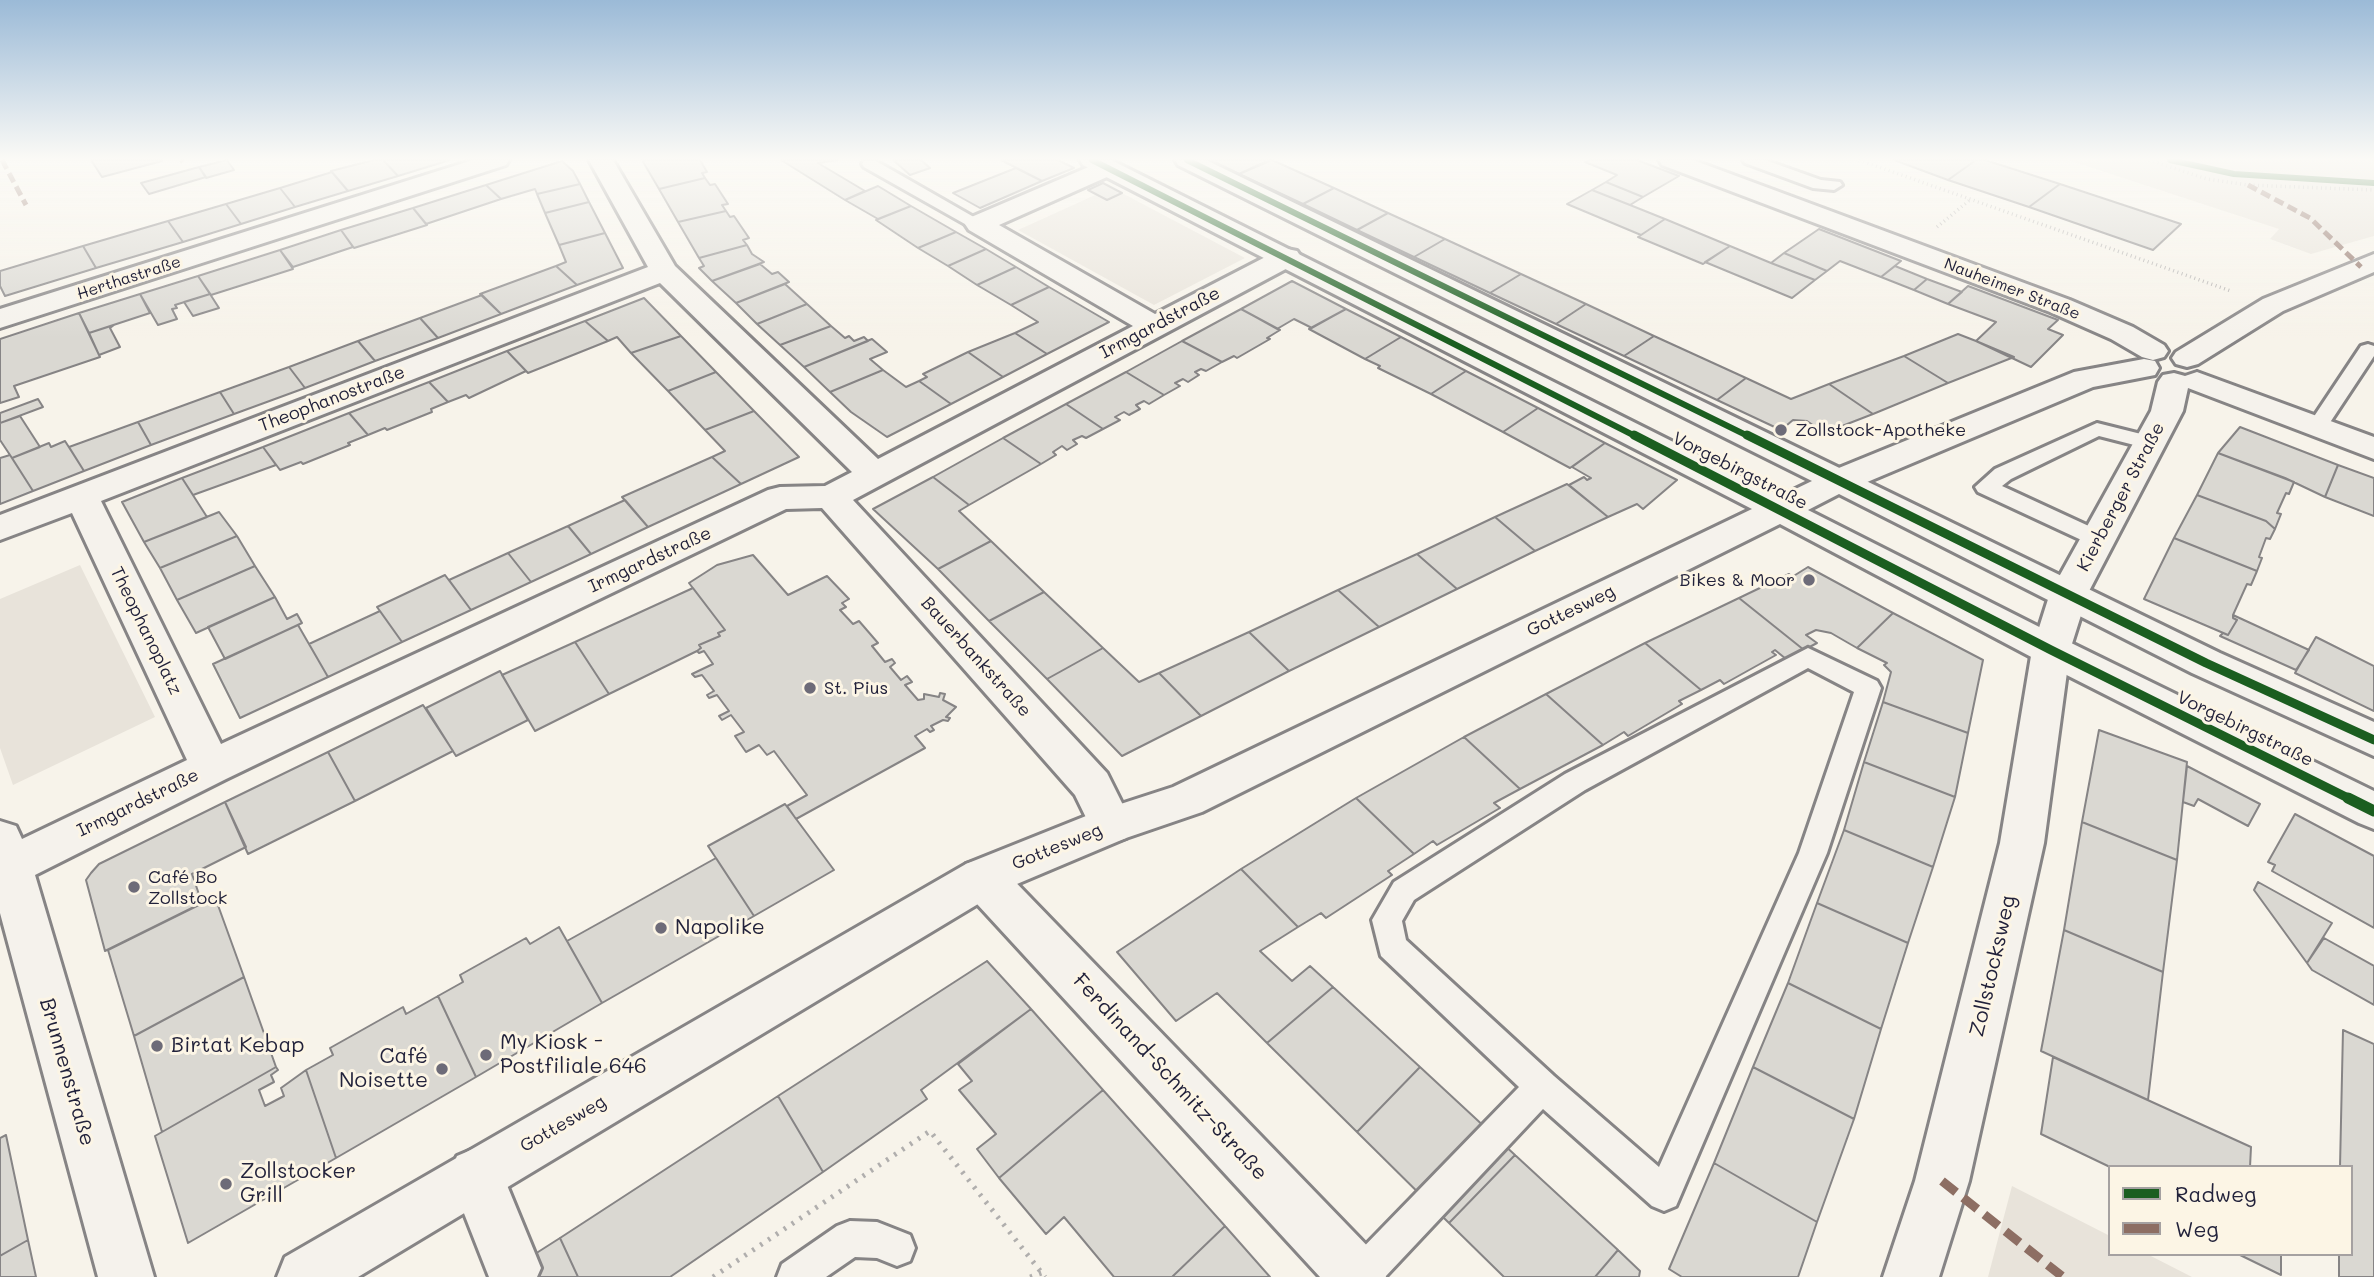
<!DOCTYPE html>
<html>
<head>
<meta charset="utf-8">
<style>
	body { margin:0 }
	#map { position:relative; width:2374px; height:1277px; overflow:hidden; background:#f7f3ea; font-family:Mali,sans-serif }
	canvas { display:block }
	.legend { position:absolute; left:2108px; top:1165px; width:245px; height:91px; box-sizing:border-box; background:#fcf5e5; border:2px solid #a5a1a1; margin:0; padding:9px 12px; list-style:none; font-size:21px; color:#22223b }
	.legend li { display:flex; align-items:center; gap:14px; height:35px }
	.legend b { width:35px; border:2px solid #a5a1a1 }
</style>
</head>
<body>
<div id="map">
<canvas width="2374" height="1277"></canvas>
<ul class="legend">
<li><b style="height:9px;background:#1b5e20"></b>Radweg</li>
<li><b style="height:9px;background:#8d6e63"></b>Weg</li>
</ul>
</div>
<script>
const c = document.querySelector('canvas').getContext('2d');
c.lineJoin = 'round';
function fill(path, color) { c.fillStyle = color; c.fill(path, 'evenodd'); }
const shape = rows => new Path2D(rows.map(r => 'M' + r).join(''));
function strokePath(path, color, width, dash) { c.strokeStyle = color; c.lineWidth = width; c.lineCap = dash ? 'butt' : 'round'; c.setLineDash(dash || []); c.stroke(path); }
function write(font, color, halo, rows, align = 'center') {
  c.font = font + ' Mali,sans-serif'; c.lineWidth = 6; c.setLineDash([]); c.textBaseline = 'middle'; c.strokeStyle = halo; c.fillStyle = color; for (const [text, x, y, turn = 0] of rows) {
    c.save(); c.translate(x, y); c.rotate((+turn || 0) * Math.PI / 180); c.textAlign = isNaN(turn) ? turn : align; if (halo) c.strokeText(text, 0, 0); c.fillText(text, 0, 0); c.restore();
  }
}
const green = shape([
	[2068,160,2374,160,2374,236,2311,254,2270,239,2279,229],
	[1122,193,1245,258,1154,305,1018,230,1095,195,1107,201],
	[80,565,155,717,13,785,0,748,0,599],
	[2012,1186,2110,1236,2110,1254,2147,1254,2192,1277,1988,1277]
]);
const building = shape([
	[91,160,161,160,162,161,102,177,91,160],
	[227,160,234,170,206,178,199,167,227,160],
	[374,160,383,160,398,176,348,191,331,171,374,160],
	[383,160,450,160,398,176,383,160],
	[642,160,700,160,707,172,702,173,705,178,659,189,642,160],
	[781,160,838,160,818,163,865,191,845,200,781,160],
	[893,160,921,160,930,168,910,175,893,160],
	[1001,160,1058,160,1074,168,1042,181,1001,160],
	[1209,160,1269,160,1239,174,1209,160],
	[1272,160,1334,188,1303,204,1239,174,1272,160],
	[1590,160,1637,160,1679,176,1643,197,1606,182,1617,175,1585,162,1590,160],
	[1894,160,1976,160,1948,180,1894,160],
	[1976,160,1985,160,2060,184,2029,207,1948,180,1976,160],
	[562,161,573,171,580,184,537,194,535,189,501,199,486,185,562,161],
	[199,167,206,177,149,194,141,183,199,167],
	[1016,168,1042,181,980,208,953,193,1016,168],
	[332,172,348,191,295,207,280,188,332,172],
	[705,178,710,185,715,184,728,204,722,205,726,211,678,222,659,189,705,178],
	[1606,182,1643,197,1630,205,1592,190,1606,182],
	[1103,183,1122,193,1107,200,1088,190,1103,183],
	[580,184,589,202,545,213,537,194,580,184],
	[2060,184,2181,224,2153,250,2029,207,2060,184],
	[486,185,501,199,426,224,413,208,486,185],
	[878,186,911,206,878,219,845,200,878,186],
	[280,188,295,207,241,224,226,204,280,188],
	[1334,188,1388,213,1357,230,1303,204,1334,188],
	[1592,190,1630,205,1665,219,1641,235,1567,204,1592,190],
	[589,202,605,233,559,245,545,213,589,202],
	[226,204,241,224,183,242,168,221,226,204],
	[911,206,956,232,918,248,876,220,911,206],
	[413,208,427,225,354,248,341,230,413,208],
	[726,211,730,217,734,216,749,238,743,240,747,245,699,258,678,222,726,211],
	[1388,213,1445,239,1414,257,1357,230,1388,213],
	[1665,219,1730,246,1703,264,1638,237,1665,219],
	[168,221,183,242,96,268,83,246,168,221],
	[1819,229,1901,261,1881,277,1840,261,1827,271,1784,253,1819,229],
	[341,230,353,247,293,267,280,250,341,230],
	[956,232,986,249,948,266,918,248,956,232],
	[605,233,623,268,577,285,556,266,566,262,559,245,605,233],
	[1445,239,1521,274,1490,293,1414,257,1445,239],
	[747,245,752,254,764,262,712,281,699,268,704,266,699,258,747,245],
	[83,246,96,268,5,296,0,286,0,271,83,246],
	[1730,246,1771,263,1815,280,1792,298,1705,262,1730,246],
	[986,249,1016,267,977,285,948,266,986,249],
	[280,250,293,269,211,295,198,276,280,250],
	[1784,253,1827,271,1815,280,1771,263,1784,253],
	[760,264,772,274,778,272,789,282,736,303,712,281,760,264],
	[556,266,577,285,501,314,480,294,556,266],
	[1895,266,1927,279,1914,290,1881,277,1895,266],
	[1016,267,1049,287,1011,305,977,285,1016,267],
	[1521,274,1586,304,1556,324,1490,293,1521,274],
	[198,276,210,294,175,305,177,308,172,309,177,319,158,325,140,294,198,276],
	[1927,279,1962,292,1948,304,1914,290,1927,279],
	[1292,281,1346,309,1312,328,1294,319,1277,329,1241,309,1292,281],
	[785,284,807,304,757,324,736,303,785,284],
	[1968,286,2058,320,2048,329,2063,335,2031,367,1976,341,1996,322,1948,304,1968,286],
	[1049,287,1109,322,1047,354,1015,333,1038,322,1011,305,1049,287],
	[140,294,150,313,89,333,79,313,140,294],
	[210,294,219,308,193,316,184,302,210,294],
	[482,295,501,314,438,338,420,318,482,295],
	[644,298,681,336,631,353,617,337,608,341,585,321,644,298],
	[807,304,831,326,780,345,757,324,807,304],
	[1586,304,1654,336,1624,356,1556,324,1586,304],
	[1241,309,1280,330,1267,338,1270,339,1237,358,1234,356,1222,362,1182,341,1241,309],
	[1346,309,1401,337,1365,359,1309,329,1346,309],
	[79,313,100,357,14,386,19,397,0,403,0,339,79,313],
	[420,318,438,338,375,361,358,341,420,318],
	[585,321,608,341,528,373,507,351,585,321],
	[114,325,110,328,120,347,99,355,89,333,114,325],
	[831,326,845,338,849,336,854,341,864,337,868,341,804,367,780,345,831,326],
	[1015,333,1047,354,1003,377,968,352,1015,333],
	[1958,334,1976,341,2014,357,1948,383,1904,356,1958,334],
	[681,336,716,372,668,391,631,353,681,336],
	[1654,336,1746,378,1717,400,1624,356,1654,336],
	[1401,337,1466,371,1431,394,1378,368,1380,366,1365,359,1401,337],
	[872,339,887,352,870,359,883,370,830,392,804,367,872,339],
	[358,341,375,361,305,388,289,367,358,341],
	[1182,341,1222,362,1206,371,1201,369,1195,372,1199,375,1188,382,1183,379,1175,383,1180,386,1164,395,1126,372,1182,341],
	[507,351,526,371,469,398,466,395,448,402,429,382,507,351],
	[968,352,1003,377,951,404,919,381,927,377,923,374,968,352],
	[1904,356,1948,383,1873,414,1829,384,1904,356],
	[289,367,305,388,234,414,220,392,289,367],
	[883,370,906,387,919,381,951,404,887,437,851,412,830,392,883,370],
	[1466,371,1538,408,1503,432,1431,394,1466,371],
	[716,372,754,411,705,430,668,391,716,372],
	[1126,372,1164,395,1149,404,1144,401,1136,405,1140,409,1129,415,1124,412,1115,417,1120,420,1103,429,1066,404,1126,372],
	[1746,378,1791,399,1829,384,1873,414,1824,433,1807,421,1793,420,1781,430,1717,400,1746,378],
	[429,382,448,402,431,409,432,412,387,430,385,428,368,435,349,413,429,382],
	[220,392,234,414,151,445,138,422,220,392],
	[38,399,43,407,0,423,0,413,38,399],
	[1066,404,1103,429,1086,438,1082,436,1073,440,1077,444,1067,450,1062,446,1053,452,1056,455,1041,464,1003,438,1066,404],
	[1538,408,1605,443,1570,468,1503,432,1538,408],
	[754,411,799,457,741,484,712,457,725,451,705,430,754,411],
	[349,413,368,435,348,443,350,445,303,464,301,462,280,470,263,447,349,413],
	[20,416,40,447,12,458,0,440,0,423,20,416],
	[138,422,151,445,84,471,69,447,138,422],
	[2240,427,2338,465,2325,497,2285,478,2218,453,2240,427],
	[1003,438,1041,464,969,505,933,477,1003,438],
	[65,441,84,471,33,491,12,458,49,443,51,447,65,441],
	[1605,443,1677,480,1643,509,1637,504,1608,517,1569,485,1584,477,1587,480,1591,478,1572,467,1605,443],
	[263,447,276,465,193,495,182,478,263,447],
	[2218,453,2294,482,2289,494,2286,493,2277,513,2281,514,2275,529,2266,521,2197,495,2218,453],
	[10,455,33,491,0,504,0,458,10,455],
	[712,457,741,484,648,527,622,497,712,457],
	[2338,465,2374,478,2374,516,2325,497,2338,465],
	[933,477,969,505,959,511,991,541,938,569,873,509,933,477],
	[182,478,207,517,144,542,122,502,182,478],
	[1567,484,1608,517,1535,551,1495,517,1567,484],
	[2197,495,2266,521,2275,529,2270,539,2266,538,2259,557,2262,558,2257,571,2174,538,2197,495],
	[625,500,648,527,591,554,568,526,625,500],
	[219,512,237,536,160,568,144,542,219,512],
	[1495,517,1535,551,1457,589,1417,554,1495,517],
	[568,526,591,554,531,582,508,553,568,526],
	[237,536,255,566,177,600,160,568,237,536],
	[2174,538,2257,571,2251,585,2247,584,2233,615,2233,618,2237,620,2228,635,2144,599,2174,538],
	[991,541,1044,592,989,621,938,569,991,541],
	[508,553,531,582,471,610,449,580,508,553],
	[1417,554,1457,589,1379,627,1338,590,1417,554],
	[753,555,788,595,827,576,849,599,842,603,846,607,840,610,853,624,859,621,878,643,872,646,885,662,892,659,895,663,890,667,901,680,907,676,912,682,905,685,918,700,924,699,924,694,939,697,940,693,945,694,943,700,956,707,946,717,950,718,948,721,943,720,931,726,934,730,930,732,927,729,915,736,925,748,796,819,787,806,807,795,774,751,767,755,759,745,746,752,735,736,744,732,731,715,722,720,719,716,729,711,717,695,709,698,707,695,714,691,702,675,695,677,692,674,713,664,704,651,699,653,697,651,701,648,699,645,720,636,718,633,725,630,689,583,717,565,753,555],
	[255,566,275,597,196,633,177,600,255,566],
	[1808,567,1893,613,1857,648,1831,633,1816,630,1806,635,1817,643,1804,650,1739,598,1789,574,1792,577,1808,567],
	[445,575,471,610,402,642,377,607,445,575],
	[693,588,725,630,718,633,720,636,699,645,701,648,697,651,609,694,575,642,693,588],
	[1338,590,1379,627,1289,671,1249,632,1338,590],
	[1044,592,1103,648,1047,679,989,621,1044,592],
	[275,597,287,619,297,614,302,623,225,659,208,627,275,597],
	[1739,598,1804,650,1786,659,1775,650,1772,652,1776,655,1724,684,1720,680,1701,690,1645,643,1739,598],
	[380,611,402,642,328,677,309,644,380,611],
	[1893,613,1983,660,1968,733,1883,702,1891,672,1884,665,1887,663,1857,648,1893,613],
	[2233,615,2309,650,2296,670,2220,636,2223,633,2228,635,2237,620,2233,618,2233,615],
	[298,625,328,677,240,718,213,664,298,625],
	[1249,632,1289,671,1201,716,1159,673,1249,632],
	[2316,637,2374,666,2374,711,2295,673,2316,637],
	[575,642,609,694,535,731,502,675,575,642],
	[1645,643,1701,690,1679,701,1682,704,1628,736,1624,732,1603,745,1546,694,1645,643],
	[1103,648,1139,682,1159,673,1201,716,1122,756,1047,679,1103,648],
	[500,671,528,720,456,756,426,708,500,671],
	[1546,694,1603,745,1520,789,1464,737,1546,694],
	[1883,702,1968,733,1955,797,1864,762,1883,702],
	[423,705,453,751,355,801,328,752,423,705],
	[2099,730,2187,762,2177,860,2082,822,2099,730],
	[1464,737,1520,789,1494,803,1500,808,1437,845,1433,841,1414,854,1356,798,1464,737],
	[328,752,355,801,248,854,225,802,328,752],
	[1864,762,1955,797,1933,867,1844,830,1864,762],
	[2187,766,2260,804,2248,826,2198,799,2194,806,2183,802,2187,766],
	[1356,798,1414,854,1388,871,1392,875,1326,918,1321,913,1298,927,1241,869,1356,798],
	[225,802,246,847,192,874,202,903,105,951,86,880,91,873,99,864,225,802],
	[785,804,834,870,754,916,708,846,785,804],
	[2295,814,2374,856,2374,928,2272,871,2275,865,2268,862,2295,814],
	[2082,822,2177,860,2163,972,2064,930,2082,822],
	[1844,830,1933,867,1908,943,1817,903,1844,830],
	[716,858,754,916,602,1003,567,941,716,858],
	[1241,869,1298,927,1260,951,1292,981,1310,966,1333,987,1267,1043,1217,993,1176,1021,1117,952,1241,869],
	[2258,882,2332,923,2307,963,2254,890,2258,882],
	[215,897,244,977,134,1036,108,950,215,897],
	[1817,903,1908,943,1881,1029,1788,983,1817,903],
	[559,927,602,1003,476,1077,438,996,463,982,460,975,526,938,530,944,559,927],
	[2064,930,2163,972,2148,1100,2041,1051,2064,930],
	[2324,938,2374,966,2374,1005,2312,970,2307,963,2324,938],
	[987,961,1031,1009,921,1090,927,1099,823,1172,778,1096,987,961],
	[244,977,276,1067,162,1132,134,1036,244,977],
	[1788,983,1881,1029,1854,1119,1753,1067,1788,983],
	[1333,987,1420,1067,1357,1132,1267,1043,1333,987],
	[438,996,476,1077,336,1158,306,1070,333,1055,330,1048,403,1007,406,1014,438,996],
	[1031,1009,1103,1090,999,1178,977,1149,996,1134,959,1090,972,1081,958,1064,1031,1009],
	[2343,1030,2374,1044,2374,1277,2339,1277,2339,1254,2351,1254,2351,1167,2340,1167,2343,1030],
	[2053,1057,2251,1147,2250,1167,2110,1167,2041,1134,2053,1057],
	[276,1067,278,1070,271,1075,274,1082,259,1090,265,1106,284,1096,281,1088,306,1070,336,1158,188,1243,155,1136,276,1067],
	[1420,1067,1515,1155,1449,1223,1357,1132,1420,1067],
	[1753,1067,1854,1119,1817,1222,1714,1163,1753,1067],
	[1103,1090,1225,1226,1172,1277,1114,1277,1064,1217,1046,1234,999,1178,1103,1090],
	[778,1096,823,1172,670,1277,578,1277,560,1238,778,1096],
	[6,1135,28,1240,0,1256,0,1138,6,1135],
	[1515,1155,1618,1250,1595,1277,1504,1277,1449,1223,1515,1155],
	[1714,1163,1817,1222,1798,1277,1682,1277,1669,1269,1714,1163],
	[1225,1226,1270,1277,1172,1277,1225,1226],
	[560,1238,578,1277,499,1277,513,1268,560,1238],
	[28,1240,36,1277,0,1277,0,1256,28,1240],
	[1618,1250,1640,1271,1639,1277,1595,1277,1618,1250],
	[2238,1254,2281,1254,2281,1275,2238,1254]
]);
const pathFar1 = shape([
	[1859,160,2231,291],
	[2149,160,2207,179,2248,185,2374,190],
	[1937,227,1971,199]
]);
const path = shape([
	[713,1277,930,1131,1045,1277],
	[1030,1277,1042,1273]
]);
const lane = shape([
	[1743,160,1765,160,1821,180,1840,182,1842,185,1834,190,1813,188,1745,163,1743,160],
	[864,161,876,161,986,224,978,229,972,228,864,167,862,164,864,161],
	[2368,344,2374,346,2374,356,2327,427,2324,431,2317,433,2310,431,2307,427,2361,346,2368,344],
	[2097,423,2157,438,2160,443,2157,448,2150,449,2099,436,2011,479,2002,486,2106,534,2109,539,2106,544,2098,547,2090,544,1978,492,1975,487,1995,469,2097,423],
	[1808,648,1877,681,1881,688,1827,853,1676,1206,1664,1211,1652,1206,1543,1109,1385,1277,1342,1277,1347,1264,1519,1087,1381,956,1372,920,1394,882,1565,774,1808,648],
	[1808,668,1854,692,1799,853,1659,1167,1554,1076,1406,940,1402,921,1414,900,1585,790,1808,668],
	[850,1221,877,1222,910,1235,915,1248,910,1261,897,1266,877,1258,855,1257,826,1277,777,1277,782,1264,837,1226,850,1221]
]);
const street = shape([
	[473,160,509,160,506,165,0,328,0,309,473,160],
	[589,160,613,160,675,266,878,459,1133,326,969,230,965,224,969,218,1098,163,1107,160,1116,163,1120,168,1116,173,999,225,1155,314,1277,251,1287,249,1297,251,1301,257,1297,263,853,500,1107,773,1133,825,1126,838,1111,843,1096,838,1075,795,822,508,786,509,226,779,35,875,154,1277,98,1277,0,913,0,821,16,826,22,839,187,760,72,513,0,540,0,515,648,267,589,160],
	[660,283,852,472,825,486,780,487,768,490,221,744,101,501,660,283],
	[1659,160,1693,160,2070,300,2133,327,2164,345,2168,351,2164,357,2153,360,2142,357,2111,339,2050,312,1662,165,1659,160],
	[2374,254,2374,272,2283,311,2198,364,2187,367,2176,364,2172,358,2176,352,2263,299,2374,254],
	[2144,359,2155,361,2159,368,2155,375,2093,387,1853,488,1841,491,1829,488,1824,480,1829,472,2074,372,2144,359],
	[2197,372,2374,437,2374,459,2188,388,2183,411,2088,593,2070,650,2044,843,1969,1181,1939,1277,1883,1277,1915,1181,2000,843,2032,650,2050,593,2151,411,2158,382,2163,375,2174,373,2185,376,2197,372],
	[982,859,998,864,1378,1257,1386,1277,1320,1277,966,892,959,878,966,864,982,859],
	[476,1148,495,1156,541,1268,537,1277,489,1277,449,1175,457,1156,476,1148]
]);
const secondary = shape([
	[1080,160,1111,160,1781,496,1812,481,1178,165,1175,160,1206,160,2220,653,2374,722,2374,756,2192,673,1839,494,1808,510,2065,640,2374,791,2374,829,2359,823,2037,660,1780,524,1202,812,1126,838,998,892,358,1277,277,1277,285,1257,966,864,1096,812,1173,787,1752,509,1083,165,1080,160]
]);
const quietFar1 = shape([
	[2,160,26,205],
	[181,160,183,162],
	[2248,185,2310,218,2361,267]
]);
const quiet = shape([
	[1942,1181,2063,1277]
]);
const cyclewayFar2 = shape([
	[1092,160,1637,437],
	[1187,160,1750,437],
	[2170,160,2234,174,2374,183]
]);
const cyclewayFar1 = shape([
	[1634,435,2051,650,2352,800],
	[1747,435,2206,663,2374,740]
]);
const cycleway = shape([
	[2348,798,2374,811]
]);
const markers = [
	[1781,430,7,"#6d6b78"],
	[1809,580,7,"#6d6b78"],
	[810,688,7,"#6d6b78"],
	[134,887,7,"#6d6b78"],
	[661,928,7,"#6d6b78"],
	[157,1046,7,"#6d6b78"],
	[486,1055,7,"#6d6b78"],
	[442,1069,7,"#6d6b78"],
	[226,1184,7,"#6d6b78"]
];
const farStreetnames = [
	["Herthastraße",129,278,-18],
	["Nauheimer Straße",2012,289,21]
];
const streetNames = [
	["Irmgardstraße",1160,323,-28],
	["Theophanostraße",332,399,-21],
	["Vorgebirgstraße",1740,471,27],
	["Kierberger Straße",2121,497,-62],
	["Irmgardstraße",650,560,-25],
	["Gottesweg",1571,611,-26],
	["Theophanoplatz",146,631,64],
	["Bauerbankstraße",976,657,48],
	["Vorgebirgstraße",2245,729,26],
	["Irmgardstraße",138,803,-26],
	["Gottesweg",1057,847,-22],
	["Gottesweg",563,1124,-30]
];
const poiNames = [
	["Zollstock-Apotheke",1795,430],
	["Bikes & Moor",1795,580,"right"],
	["St. Pius",824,688],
	["Café Bo",148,877],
	["Zollstock",148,898]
];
const nearPoinames = [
	["Napolike",675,928],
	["My Kiosk -",500,1043],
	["Postfiliale 646",500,1067],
	["Birtat Kebap",171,1046],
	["Café",428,1057,"right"],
	["Noisette",428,1081,"right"],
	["Zollstocker",240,1172],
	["Grill",240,1196]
];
const nearStreetnames = [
	["Zollstocksweg",1993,966,-77],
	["Brunnenstraße",67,1072,74],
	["Ferdinand-Schmitz-Straße",1170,1077,47]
];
fill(green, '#e8e3da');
fill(building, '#dad8d2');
strokePath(building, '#868485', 2);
strokePath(lane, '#868485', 6);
strokePath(street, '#868485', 6);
strokePath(secondary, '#868485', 6);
strokePath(pathFar1, '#b0aead', 3.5, [1, 3.5]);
strokePath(path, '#b0aead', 5, [2.5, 7]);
fill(lane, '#f5f2ec');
fill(street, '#f5f2ec');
fill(secondary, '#f5f2ec');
strokePath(quietFar1, '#8d6e63', 5, [10, 5]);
strokePath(quiet, '#8d6e63', 9, [18, 9]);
strokePath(cyclewayFar2, '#1b5e20', 6);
strokePath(cyclewayFar1, '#1b5e20', 9);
strokePath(cycleway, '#1b5e20', 11);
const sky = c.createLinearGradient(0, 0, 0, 338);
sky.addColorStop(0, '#9bbad7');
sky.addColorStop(0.47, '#fbfaf6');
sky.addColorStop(1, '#fbfaf600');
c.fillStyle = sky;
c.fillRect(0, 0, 2374, 338);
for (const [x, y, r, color] of markers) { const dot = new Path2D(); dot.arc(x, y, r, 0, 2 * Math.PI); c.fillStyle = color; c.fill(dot); strokePath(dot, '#fcf5e5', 2.5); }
write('16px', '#22223b', '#fcf5e5', farStreetnames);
write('18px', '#22223b', '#fcf5e5', streetNames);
write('18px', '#22223b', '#fcf5e5', poiNames, 'left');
write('21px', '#22223b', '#fcf5e5', nearPoinames, 'left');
write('21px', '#22223b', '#fcf5e5', nearStreetnames);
</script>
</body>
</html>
